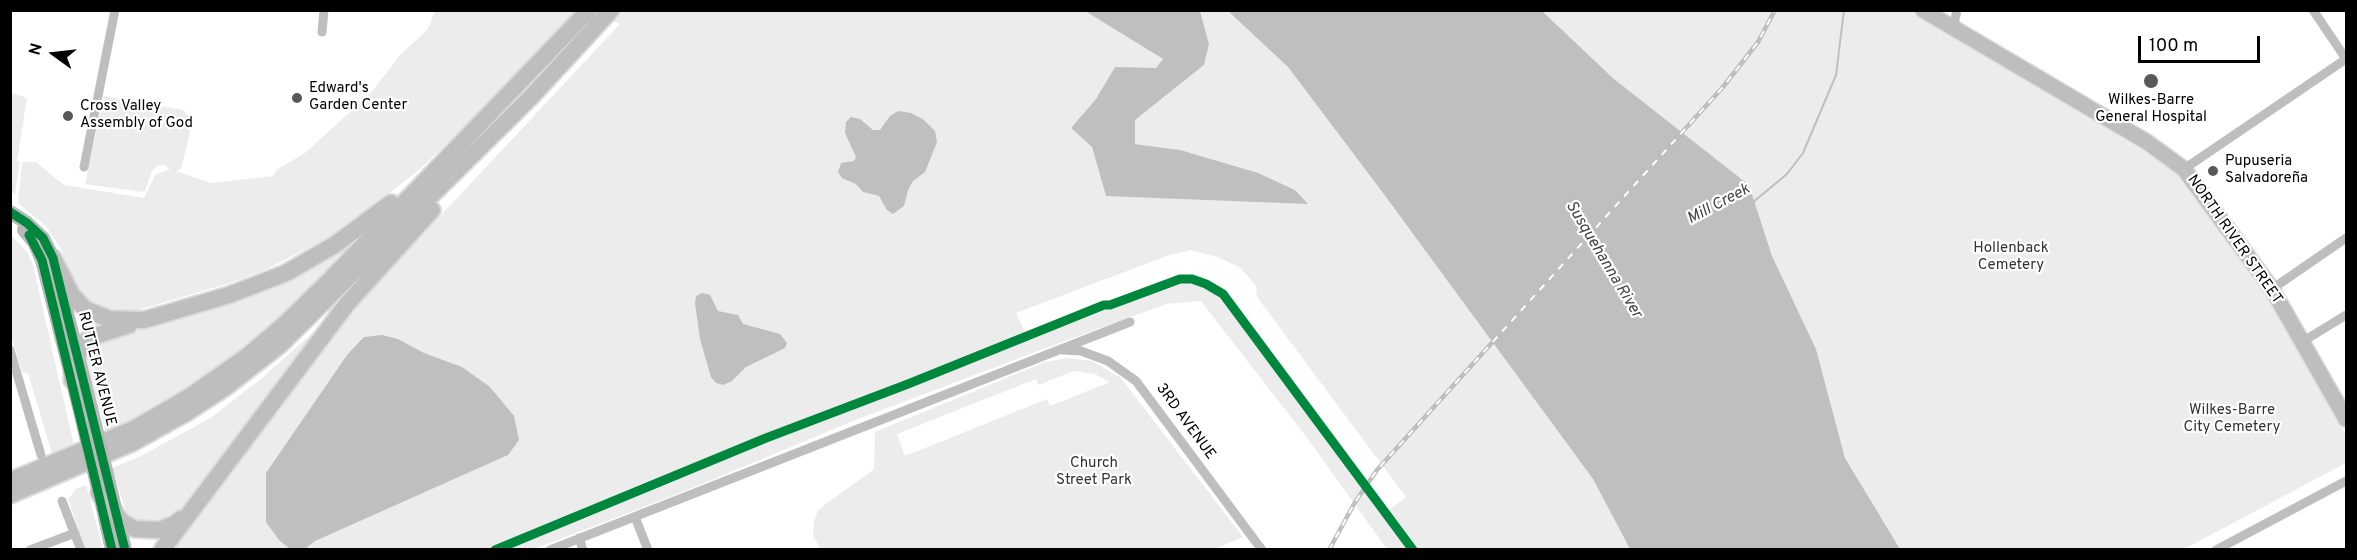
<!DOCTYPE html>
<html>
<head>
<meta charset="utf-8">
<style>
	body { margin:0 }
	#map { position:relative; width:2357px; height:560px; overflow:hidden; background:#fff; font-family:Overpass,sans-serif }
	canvas { display:block }
	.frame { position:absolute; inset:0; border:12px solid #000; pointer-events:none }
	.north { position:absolute; left:24px; top:24px; width:60px; height:60px; -webkit-text-stroke:4px #fff; paint-order:stroke; rotate:285deg; font-size:16px; font-weight:700; line-height:24px; text-align:center; color:#000 }
	.north::after { content:''; display:block; margin:auto; width:21px; height:27px; background:#000; clip-path:polygon(50% 0,100% 100%,50% 72%,0 100%) }
	.scale { position:absolute; left:2138px; top:36px; width:122px; height:27px; box-sizing:border-box; border:3px solid #000; border-top:0; padding-left:8px; font-size:18px; line-height:21px; white-space:nowrap; color:#000; -webkit-text-stroke:4px #fff; paint-order:stroke }
</style>
</head>
<body>
<div id="map">
<canvas width="2357" height="560"></canvas>
<div class="frame"></div>
<div class="north">N</div>
<div class="scale">100 m</div>
</div>
<script>
const c = document.querySelector('canvas').getContext('2d');
c.lineJoin = 'round';
function fill(path, color) { c.fillStyle = color; c.fill(path, 'evenodd'); }
const shape = rows => new Path2D(rows.map(r => 'M' + r).join(''));
function strokePath(path, color, width, dash) { c.strokeStyle = color; c.lineWidth = width; c.lineCap = dash ? 'butt' : 'round'; c.setLineDash(dash || []); c.stroke(path); }
function write(font, color, halo, rows, align = 'center') {
  c.font = font + ' Overpass,sans-serif'; c.lineWidth = 4.5; c.setLineDash([]); c.textBaseline = 'middle'; c.strokeStyle = halo; c.fillStyle = color; for (const [text, x, y, turn = 0] of rows) {
    c.save(); c.translate(x, y); c.rotate((+turn || 0) * Math.PI / 180); c.textAlign = isNaN(turn) ? turn : align; if (halo) c.strokeText(text, 0, 0); c.fillText(text, 0, 0); c.restore();
  }
}
const green = shape([
	[589,10,1085,11,1163,59,1156,68,1115,68,1096,99,1071,128,1092,147,1106,196,1180,150,1135,144,1135,120,1204,65,1209,44,1200,11,1228,11,1288,67,1383,193,1593,479,1630,549,1387,549,1308,439,1201,301,1166,304,1035,352,853,421,690,489,534,549,169,550,312,363,370,291,620,24],
	[1191,250,1217,257,1241,268,1256,286,1257,297,1406,497,1383,515,1222,296,1212,288,1193,282,1180,281,1029,340,1016,313,1167,256],
	[435,11,575,11,458,133,421,168,356,220,316,244,267,269,230,283,138,310,121,313,108,312,83,298,75,287,62,251,46,226,18,203,22,162,36,162,64,185,144,198,155,175,170,169,164,165,157,166,152,171,145,191,143,192,85,184,104,96,183,110,188,115,191,121,189,137,181,169,176,171,211,183,273,176,276,170,305,153,370,94,401,54,428,29],
	[1542,11,1911,11,2174,169,2268,292,2346,435,2346,463,2184,549,1900,549,1845,458,1816,349,1772,256,1749,185,1614,79],
	[11,93,27,98,17,161,20,161,15,194,10,191],
	[372,225,284,318,183,397,106,435,98,402,89,384,86,357,91,346,134,326,161,323],
	[10,234,27,252,33,265,75,450,53,457,28,373,22,372,11,335],
	[328,319,189,501,175,515,165,521,148,526,128,518,112,468,143,455,212,417,262,378],
	[1067,358,1092,361,1121,378,1243,537,1213,550,820,549,813,535,814,521,818,510,874,469,875,432,1045,362],
	[1074,371,1095,374,1110,382,1050,406,1047,399,905,456,897,434,1036,379,1038,385],
	[86,485,103,549,85,549,68,499,77,488]
]);
const water = shape([
	[1085,11,1200,11,1209,44,1204,65,1135,120,1135,144,1180,150,1258,173,1295,190,1308,204,1106,196,1092,147,1071,128,1096,99,1115,67,1156,68,1163,59],
	[1228,11,1542,11,1614,79,1749,185,1772,256,1816,349,1845,458,1900,549,1630,549,1593,479,1383,193,1288,67],
	[898,111,911,113,924,120,935,131,937,142,925,172,913,181,908,190,904,206,893,214,887,210,879,196,863,192,856,184,842,178,838,172,841,163,854,161,856,157,845,133,846,122,851,117,860,119,873,130,880,130,890,116],
	[702,293,710,295,718,311,738,315,743,324,780,334,787,343,785,348,746,367,732,381,723,385,716,383,711,377,700,339,695,303,696,296],
	[382,335,398,339,424,353,462,367,490,387,514,416,519,440,508,455,315,541,305,549,290,549,279,540,266,522,266,473,347,355,364,337]
]);
const stream = shape([
	[1752,203,1787,174,1803,153,1836,75,1844,10]
]);
const minor = shape([
	[2313,10,2346,59],
	[1953,29,1957,10],
	[322,32,324,10],
	[84,167,115,10],
	[2184,169,2346,59],
	[2272,289,2346,238],
	[2302,342,2346,315],
	[10,350,41,455],
	[1063,350,1081,351,1108,361,1136,381,1262,550],
	[62,501,81,550],
	[635,517,648,550],
	[579,538,583,550],
	[30,550,75,533],
	[550,550,1130,322],
	[2216,550,2346,481]
]);
const secondary = shape([
	[10,212,27,223,43,238,53,258,91,408],
	[24,230,34,242,42,260,80,411],
	[109,483,125,550],
	[100,495,112,550]
]);
const primary = shape([
	[1923,10,2147,142,2184,169,2272,289,2346,419]
]);
const motorway = shape([
	[53,258,72,295,85,309,109,319,144,320,229,295,286,273,336,244,391,203],
	[72,380,74,364,84,342,98,335,129,325],
	[10,481,134,429,189,397,246,357,286,323,328,282,589,10],
	[99,493,122,522,135,529,159,530,175,524,181,519],
	[10,495,132,443,186,413,226,387,280,345,531,97,611,10],
	[162,550,347,304,432,210]
]);
const rail = shape([
	[1329,550,1354,504,1377,470,1723,87,1758,42,1775,10]
]);
const secondaryBridge = shape([
	[91,408,109,483],
	[80,411,99,493]
]);
const cycleway = shape([
	[10,212,27,223,43,238,53,258,125,550],
	[29,235,42,260,112,550],
	[495,550,766,438,908,384,1104,305,1110,305,1180,279,1192,279,1206,284,1223,294,1413,550]
]);
const markers = [
	[2151,81,8,"#595959"],
	[297,98,6,"#595959"],
	[68,116,6,"#595959"],
	[2213,171,6,"#595959"]
];
const poiNames = [
	["Edward's",309,89],
	["Garden Center",309,106],
	["Wilkes-Barre",2151,101,"center"],
	["General Hospital",2151,118,"center"],
	["Cross Valley",80,107],
	["Assembly of God",80,124],
	["Pupuseria",2225,162],
	["Salvadoreña",2225,179]
];
const streetNames = [
	["NORTH RIVER STREET",2234,240,55],
	["RUTTER AVENUE",96,369,76],
	["3RD AVENUE",1185,422,54]
];
const parkNames = [
	["Hollenback",2011,249],
	["Cemetery",2011,266],
	["Wilkes-Barre",2232,411],
	["City Cemetery",2232,428],
	["Church",1094,464],
	["Street Park",1094,481]
];
const waterNames = [
	["Mill Creek",1719,205,-28],
	["Susquehanna River",1603,260,59]
];
fill(green, '#ececec');
fill(water, '#bfbfbf');
strokePath(stream, '#bfbfbf', 2);
strokePath(primary, '#dbdbdb', 18);
strokePath(motorway, '#dbdbdb', 20);
strokePath(minor, '#bebebe', 9);
strokePath(secondary, '#b8b8b8', 14);
strokePath(primary, '#bebebe', 15);
strokePath(motorway, '#bebebe', 16);
strokePath(rail, '#bebebe', 4.5);
strokePath(rail, '#fff', 2, [7]);
strokePath(secondaryBridge, '#b8b8b8', 14);
strokePath(cycleway, '#00873e', 9);
for (const [x, y, r, color] of markers) { const dot = new Path2D(); dot.arc(x, y, r, 0, 2 * Math.PI); c.fillStyle = color; c.fill(dot); strokePath(dot, '#fff', 2); }
write('15px', '#000', '#fff', poiNames, 'left');
write('15px', '#000', '#fff', streetNames);
write('15px', '#333', '#fff', parkNames);
write('italic 16px', '#444', '#fff', waterNames);
</script>
</body>
</html>
